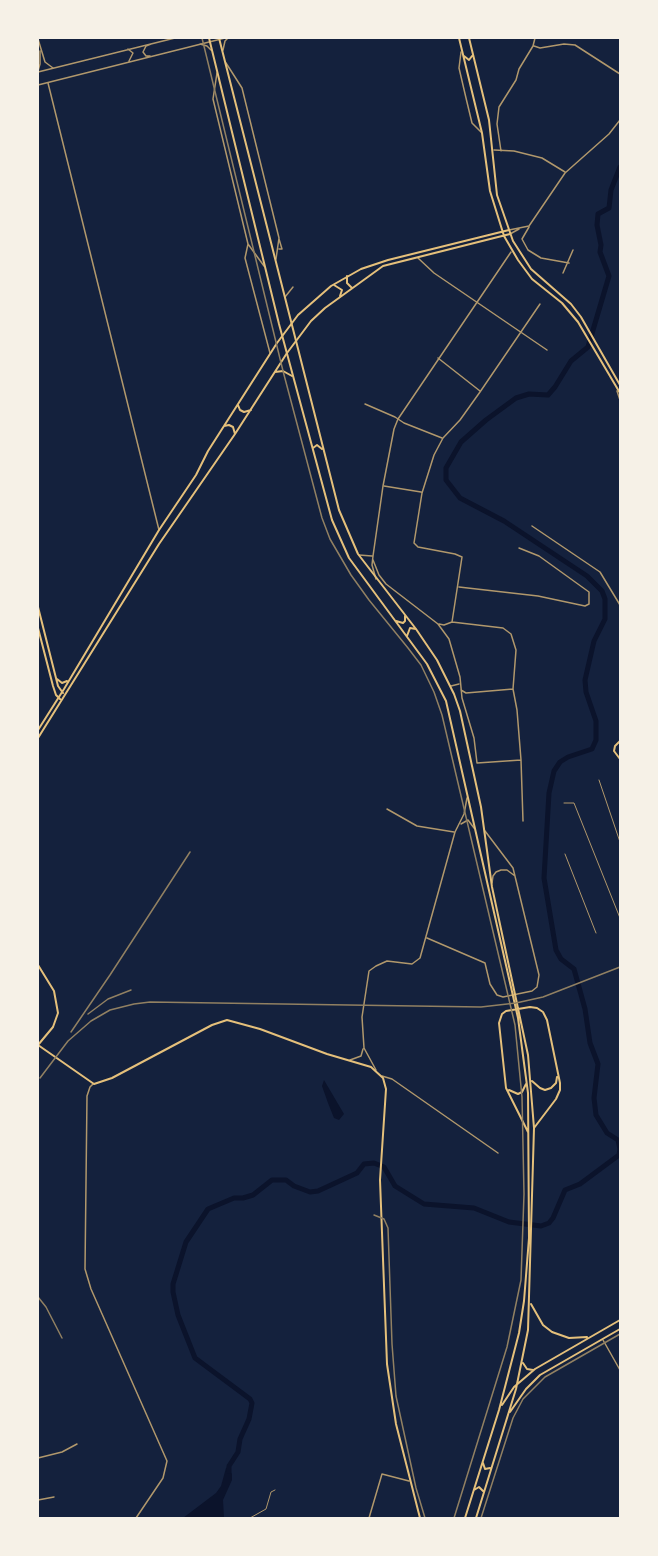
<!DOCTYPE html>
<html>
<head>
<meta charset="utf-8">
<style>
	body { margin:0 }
	#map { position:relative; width:658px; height:1556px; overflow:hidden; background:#14213d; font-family:Barlow,sans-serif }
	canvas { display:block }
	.frame { position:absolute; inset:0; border:39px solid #f6f1e7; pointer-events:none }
</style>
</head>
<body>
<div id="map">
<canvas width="658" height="1556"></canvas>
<div class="frame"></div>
</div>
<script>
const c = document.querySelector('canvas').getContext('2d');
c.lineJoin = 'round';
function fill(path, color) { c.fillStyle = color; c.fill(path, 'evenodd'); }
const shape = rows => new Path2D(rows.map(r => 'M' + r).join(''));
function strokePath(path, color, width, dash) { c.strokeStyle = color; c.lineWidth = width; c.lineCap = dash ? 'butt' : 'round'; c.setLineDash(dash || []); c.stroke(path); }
const water = shape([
	[324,1080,344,1114,339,1120,334,1118,328,1103,322,1086],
	[229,1466,232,1474,232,1480,223,1500,224,1518,183,1518,216,1493,221,1486,226,1468]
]);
const river = shape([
	[229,1471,229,1466,238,1452,240,1439,249,1419,252,1403,250,1399,195,1358,178,1315,173,1292,173,1284,186,1242,208,1209,234,1198,243,1198,253,1195,272,1180,286,1180,294,1186,310,1192,318,1191,357,1173,364,1164,374,1163,384,1167,395,1186,424,1204,474,1208,509,1222,541,1226,549,1223,553,1218,565,1190,580,1184,619,1155,620,1149,618,1140,607,1133,596,1115,594,1098,598,1064,590,1043,585,1009,574,969,561,959,556,950,544,878,549,793,554,771,560,762,568,757,592,749,596,740,596,721,586,692,585,680,594,641,605,619,605,599,602,591,587,576,504,521,460,498,446,480,446,468,461,442,486,420,516,398,529,394,548,395,555,387,571,361,588,347,609,276,600,252,601,245,597,225,598,214,609,208,611,190,620,167]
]);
const service = shape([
	[599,780,620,842],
	[564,803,574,803,620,918],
	[565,854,596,933]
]);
const pedestrian = shape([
	[250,1518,266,1509,271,1492,275,1490]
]);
const minor = shape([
	[38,39,45,62,53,68],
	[534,46,540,48,564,44,575,45,620,74],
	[461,52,459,68,466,98,472,123,481,132],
	[226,63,242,88,279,238,276,259],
	[38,71,40,64,40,51],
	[217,73,213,99,248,244,264,266],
	[48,83,159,530],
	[494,150,514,151,542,158,565,172],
	[501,151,497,124,499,107,516,80,519,69,533,46,535,38],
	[529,227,522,239,528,250,541,258,569,263],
	[279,239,282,249,279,249],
	[248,244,245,258,270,353],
	[418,258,434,273,547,350],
	[563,273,573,250],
	[285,297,293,287],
	[438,358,480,391],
	[617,391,620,400],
	[365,404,395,417,404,423,442,438],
	[384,486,421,492],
	[532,526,600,572,620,605],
	[373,560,379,575,386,584,438,624,449,639,460,677,462,698,474,738,477,763,521,760],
	[459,587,538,596,585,606,589,604,589,592,539,556,519,548],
	[452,622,462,557,455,554,418,547,414,543,422,493,434,455,443,438,460,420,480,392,540,304],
	[439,624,444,625,452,622,503,628,511,634,516,650,513,689,517,710,521,760,523,821],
	[451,686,459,684],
	[461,690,466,693,513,689],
	[387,809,417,826,454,832],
	[382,1076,392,1079,498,1153],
	[38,1458,62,1452,77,1444],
	[38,1500,54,1497],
	[369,1518,382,1474,409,1481]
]);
const tertiary = shape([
	[200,44,207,46,211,50],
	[128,49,133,53,129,61],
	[223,50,225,41,228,38],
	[150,56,146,56,143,52,146,46,151,44],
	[38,72,175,38],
	[38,85,225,38],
	[509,230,529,226,565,173,609,134,620,120],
	[510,234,519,229],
	[359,555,372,556],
	[376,579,372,565,373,556,383,486,394,429,398,419,511,252],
	[461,824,468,820,474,828],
	[492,883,493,876,496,872,501,870,507,870,515,876],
	[427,938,485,963,490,984,497,995,503,997,532,991,537,987,539,975,513,868,485,831],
	[350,1060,361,1056,363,1049],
	[376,1070,364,1048,362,1017,369,971,376,966,387,961,412,964,420,958,455,832,464,814,467,798],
	[93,1084,90,1087,87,1096,85,1269,91,1289,167,1461,163,1478,136,1518],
	[603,1340,620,1370]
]);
const secondary = shape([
	[459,38,482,133,490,191,504,236,518,260,532,279,562,303,578,322,620,393],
	[469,38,489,120,497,195,513,241,531,269,571,304,581,317,620,385],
	[464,56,469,60,472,56],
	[347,276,347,283,352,288],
	[334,285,342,290,340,296],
	[275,372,283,371,292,376],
	[238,405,240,410,244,412,251,410],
	[224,426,229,425,233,427,235,434],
	[38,607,58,686,63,693],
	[38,628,53,686,56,695,60,699],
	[57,679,62,683,67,681],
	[38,730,64,689,159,530,196,475,208,451,277,343,298,315,331,286,361,269,388,260,509,230],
	[38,738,159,544,235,434,287,353,311,321,325,308,383,266,510,234],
	[620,741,615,746,614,751,620,759],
	[38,965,54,991,58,1013,53,1027,38,1045,94,1084,112,1078,212,1025,227,1020,260,1029,327,1054,371,1067,383,1078,386,1089,380,1180,387,1364,396,1424,420,1518]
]);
const primary = shape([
	[209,38,279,324,332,520,349,558,427,664,446,701,518,1018,528,1093,529,1238,524,1301,519,1333,499,1410,465,1518],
	[219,38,339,510,358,554,416,629,437,660,454,694,460,711,481,807,492,887,528,1055,534,1128,528,1330,516,1389,476,1518],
	[313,448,317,445,322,449],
	[396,621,403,623,405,621,405,616],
	[407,636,410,628,416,629],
	[532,1081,540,1088,545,1090,551,1088,556,1083,557,1077],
	[509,1090,518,1094,522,1092,526,1084],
	[528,1132,506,1088,499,1023,502,1014,506,1011,530,1007,537,1008,543,1012,547,1020,560,1083,560,1090,556,1099,534,1128],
	[531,1304,543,1325,552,1332,569,1338,587,1337],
	[523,1363,527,1369,533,1370],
	[502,1405,514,1387,535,1369,620,1320],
	[510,1412,526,1389,540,1375,620,1329],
	[483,1463,485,1469,490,1468],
	[474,1490,479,1487,483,1491]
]);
const tram = shape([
	[202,38,283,371,322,518,330,539,351,575,369,600,408,648,421,665,434,692,442,715,515,1025,522,1097,524,1194,521,1280,507,1347,454,1518],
	[374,1215,384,1219,388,1228,392,1344,396,1396,416,1488,425,1518],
	[481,1518,513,1418,523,1399,545,1377,620,1334]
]);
const rail = shape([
	[88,1014,108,999,131,990],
	[71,1032,110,975,190,852],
	[40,1078,68,1041,91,1021,110,1010,134,1004,150,1002,481,1007,516,1003,543,997,620,967],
	[38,1297,46,1307,62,1338]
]);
fill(water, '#0b132b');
strokePath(river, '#0b132b', 5);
strokePath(service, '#b1986c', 1);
strokePath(pedestrian, '#b1986c', 1);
strokePath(minor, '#b1986c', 1.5);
strokePath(tertiary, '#b1986c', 1.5);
strokePath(secondary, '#e5c07b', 2);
strokePath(primary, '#e5c07b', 2);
strokePath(tram, '#918062', 1.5);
strokePath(rail, '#918062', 1.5);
</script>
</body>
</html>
